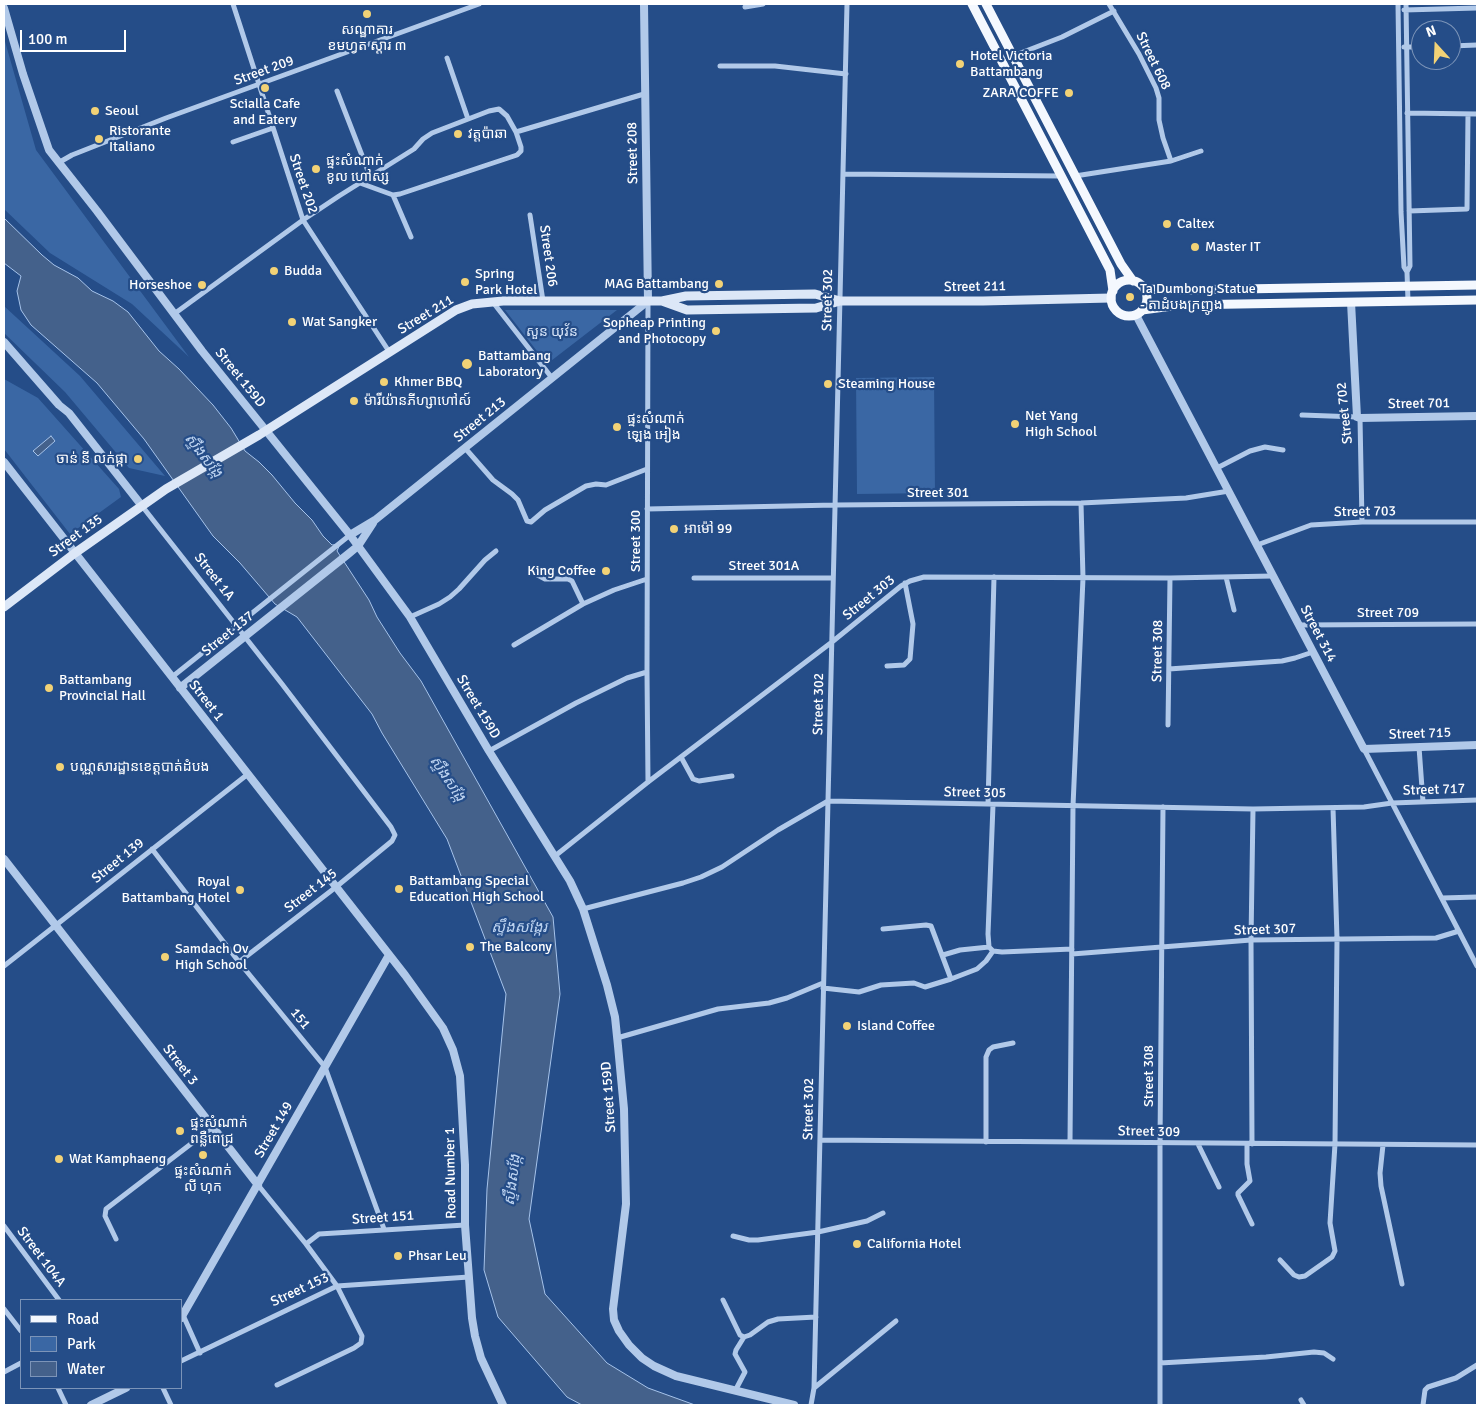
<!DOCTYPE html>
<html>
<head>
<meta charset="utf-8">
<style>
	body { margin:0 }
	#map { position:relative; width:1481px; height:1409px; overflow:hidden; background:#254d88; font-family:Signika,sans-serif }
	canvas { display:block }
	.frame { position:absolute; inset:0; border:5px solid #fff; pointer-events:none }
	.legend { position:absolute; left:20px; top:1299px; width:162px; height:90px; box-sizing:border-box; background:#254d88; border:1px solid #7c94b8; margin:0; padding:6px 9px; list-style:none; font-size:15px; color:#fff }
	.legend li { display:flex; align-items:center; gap:10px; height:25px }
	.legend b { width:25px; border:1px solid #7c94b8 }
	.north { position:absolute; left:1411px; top:20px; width:50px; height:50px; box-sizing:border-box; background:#254d88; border:1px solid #7c94b8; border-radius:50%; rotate:340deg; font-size:14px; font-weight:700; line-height:20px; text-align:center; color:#fff }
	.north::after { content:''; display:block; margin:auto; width:18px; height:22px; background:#f2d276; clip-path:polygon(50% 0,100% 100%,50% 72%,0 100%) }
	.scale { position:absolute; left:20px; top:30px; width:106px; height:22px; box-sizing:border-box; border:2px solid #fff; border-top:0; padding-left:6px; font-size:15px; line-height:18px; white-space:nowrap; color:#fff; -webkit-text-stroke:4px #254d88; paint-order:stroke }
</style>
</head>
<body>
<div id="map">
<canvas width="1481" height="1409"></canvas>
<div class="frame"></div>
<ul class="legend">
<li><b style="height:6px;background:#f4f8fe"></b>Road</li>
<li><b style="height:14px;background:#3a67a4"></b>Park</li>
<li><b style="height:14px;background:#44618b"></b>Water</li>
</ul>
<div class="north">N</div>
<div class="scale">100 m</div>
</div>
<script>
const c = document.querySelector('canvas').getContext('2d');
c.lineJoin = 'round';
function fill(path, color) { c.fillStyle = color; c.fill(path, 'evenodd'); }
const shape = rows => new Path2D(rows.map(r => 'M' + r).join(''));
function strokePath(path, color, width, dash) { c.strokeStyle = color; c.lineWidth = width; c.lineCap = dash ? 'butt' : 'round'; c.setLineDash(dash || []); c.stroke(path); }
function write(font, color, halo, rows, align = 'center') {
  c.font = font + ' Signika,"Noto Sans Khmer",sans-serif'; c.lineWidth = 4.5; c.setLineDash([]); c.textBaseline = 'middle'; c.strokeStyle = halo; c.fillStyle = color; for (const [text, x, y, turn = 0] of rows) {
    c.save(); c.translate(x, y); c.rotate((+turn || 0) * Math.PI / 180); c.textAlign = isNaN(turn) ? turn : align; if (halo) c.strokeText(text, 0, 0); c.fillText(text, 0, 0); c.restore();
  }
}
const green = shape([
	[4,38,36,150,189,357,132,304,50,253,4,209],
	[4,306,80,376,165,476,129,468,65,392,4,333],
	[505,310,617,310,547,364],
	[934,377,935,493,857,494,856,378],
	[4,379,38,398,119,489,121,497,70,534,4,449]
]);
const water = shape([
	[4,218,42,255,54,265,78,278,92,291,113,301,128,312,159,351,179,369,213,405,231,428,245,451,259,462,272,475,295,503,312,520,323,536,332,545,340,544,337,551,369,600,377,617,400,653,421,681,553,917,560,994,529,1219,545,1294,607,1363,648,1388,695,1405,582,1405,567,1397,498,1317,484,1270,487,1189,506,994,447,839,382,733,372,714,297,617,275,604,240,563,213,536,144,439,97,383,31,325,21,310,17,291,21,276,4,263,4,218],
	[51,436,55,441,38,456,33,451,51,436]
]);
const minor = shape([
	[233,4,303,220,390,353],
	[1109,4,1139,54,1156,88,1159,98,1159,120,1163,138,1171,161],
	[1398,4,1401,212,1404,267,1407,272],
	[1406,4,1410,266,1407,272,1408,301],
	[745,7,763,4],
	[1404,10,1477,8],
	[1451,46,1477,45],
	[1404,47,1421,47],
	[1013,56,1062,37,1114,11],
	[447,58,468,119],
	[720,66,775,66,846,74],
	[337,91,370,176],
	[1407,113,1477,114],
	[516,132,644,94],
	[233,142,273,128],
	[58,163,72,155,166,118,479,4],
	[843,174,1061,176],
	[1075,176,1171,161,1201,151],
	[393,195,411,237],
	[1409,211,1467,209,1468,114],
	[530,215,543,301],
	[492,301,552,378],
	[174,314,303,220,339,196,414,149,423,139,432,133,489,111,499,109,507,116,516,132,521,147,521,151,517,155,400,194,393,195,360,183],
	[1302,415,1357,417],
	[1360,418,1362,522],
	[465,448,493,480,512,494,518,500,527,521,531,522,545,510,586,486,596,484,606,485,647,469],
	[1217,468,1250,451,1265,447,1283,450],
	[142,506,282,684,391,827,395,835,392,841,336,887,239,962],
	[647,509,835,505,1081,503,1186,498,1229,491],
	[1257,545,1311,525,1362,522,1477,522],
	[532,572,545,579,568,579,572,581,583,604],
	[1226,577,1234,610],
	[694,578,833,578],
	[410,617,439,604,450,597,459,589,485,560,496,551],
	[1299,625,1477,624],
	[514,645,583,604,614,590,647,579],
	[887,666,904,665,910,659,913,624,905,583],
	[1169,669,1282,661,1295,658,1313,652],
	[172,677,350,535],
	[1168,725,1170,578],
	[1419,747,1423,802],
	[1364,749,1477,966],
	[489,751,576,703,627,678,647,672],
	[681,757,693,779,699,781,732,776],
	[648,782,647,672,648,301],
	[988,804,994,577],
	[993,805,988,934,989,947,993,951,1002,952,1072,949],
	[152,849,239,962,325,1067,384,1229],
	[555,856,648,782,832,642,901,586,910,581,924,577,1170,578,1273,576],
	[1442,898,1477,897],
	[583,909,683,883,701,877,722,867,778,830,828,801,1253,809,1364,807,1392,803,1477,800],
	[883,929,926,925,931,926,951,979],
	[1072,954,1251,940,1436,938,1459,931],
	[943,955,960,950,989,947],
	[4,966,248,774],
	[823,988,859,992,881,985,914,983,925,987,951,979,977,969,986,961,993,951],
	[617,1038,718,1009,769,1003,787,998,823,983],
	[820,1140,1477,1145],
	[986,1142,986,1057,989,1050,993,1047,1013,1043],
	[1070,1142,1073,806,1083,578,1081,503],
	[1198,1144,1219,1187],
	[1247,1144,1247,1164,1250,1181,1238,1193,1238,1195,1252,1224],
	[1252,1144,1251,940,1253,809],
	[1383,1145,1380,1173,1381,1186,1402,1284],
	[258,1185,306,1244,337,1286,362,1336,361,1343,354,1348,277,1385],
	[4,1226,59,1300],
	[733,1236,749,1240,758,1240,818,1232,867,1221,883,1213],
	[116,1239,105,1216,106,1209,213,1127],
	[306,1244,319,1234,465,1225],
	[1280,1260,1294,1275,1299,1277,1305,1276,1332,1257,1335,1251,1330,1223,1335,1144,1337,939,1333,808],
	[723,1300,740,1335,744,1337,750,1335,768,1322,778,1319,816,1317],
	[4,1309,21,1331],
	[183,1315,200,1353],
	[181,1361,337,1286,469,1277],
	[1160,1363,1266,1357,1314,1352,1324,1353,1333,1359],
	[4,1372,21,1363],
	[58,1388,66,1405],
	[163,1388,171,1405],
	[814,1388,896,1321],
	[735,1391,745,1372,735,1354,736,1350,744,1337],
	[1301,1400,1304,1405],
	[811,1405,814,1388,847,4],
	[1160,1405,1160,1143,1163,807],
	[1423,1405,1425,1390,1428,1387,1456,1378,1477,1365]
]);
const tertiary = shape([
	[4,8,23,74,49,150,97,211,202,351,350,535,410,617,489,751,570,881,583,909,607,985,615,1017,618,1046,624,1109,626,1204,613,1309,614,1320,619,1331,629,1345,642,1358,654,1366,676,1376,794,1405],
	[1351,302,1357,417,1360,418,1477,416],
	[1136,315,1364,749,1477,745],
	[4,342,59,405,69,413,142,506],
	[4,462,405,975,443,1028,453,1050,460,1076,465,1165,465,1225,472,1318,475,1336,481,1358,503,1405],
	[350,535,375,520,648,301,644,4],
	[180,688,347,555,358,546,373,523],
	[4,859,258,1185],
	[181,1318,389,955],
	[91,1405,126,1388]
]);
const secondary = shape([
	[662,301,687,310,816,308,840,301,983,301,1111,298],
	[4,607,75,553,166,489,259,435,456,310,472,304,503,301,662,301,686,296,815,294,840,301]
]);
const primary = shape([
	[972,4,1110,270,1113,291],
	[986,4,1121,264,1133,281],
	'1111 298a18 18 0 1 1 36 0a18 18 0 1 1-36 0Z',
	[1145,289,1181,290,1477,285],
	[1142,310,1180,305,1477,300]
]);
const markers = [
	[367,14,5,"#f2d276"],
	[960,64,5,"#f2d276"],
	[265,88,5,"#f2d276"],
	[1069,93,5,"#f2d276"],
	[95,111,5,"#f2d276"],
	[458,134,5,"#f2d276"],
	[99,139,5,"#f2d276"],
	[316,169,5,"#f2d276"],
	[1167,224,5,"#f2d276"],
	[1195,247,5,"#f2d276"],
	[274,271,5,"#f2d276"],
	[465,282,5,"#f2d276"],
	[719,284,5,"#f2d276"],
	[202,285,5,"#f2d276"],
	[1130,297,5,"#f2d276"],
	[292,322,5,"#f2d276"],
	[716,331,5,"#f2d276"],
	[467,364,6,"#f2d276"],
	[384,382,5,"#f2d276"],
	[828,384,5,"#f2d276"],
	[354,401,5,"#f2d276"],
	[1015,424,5,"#f2d276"],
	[617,427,5,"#f2d276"],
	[138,459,5,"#f2d276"],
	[674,529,5,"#f2d276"],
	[606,571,5,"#f2d276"],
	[49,688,5,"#f2d276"],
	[60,767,5,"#f2d276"],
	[399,889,5,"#f2d276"],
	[240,890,5,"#f2d276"],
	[470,947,5,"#f2d276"],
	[165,957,5,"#f2d276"],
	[847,1026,5,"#f2d276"],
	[180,1131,5,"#f2d276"],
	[203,1155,5,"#f2d276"],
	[59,1159,5,"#f2d276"],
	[857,1244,5,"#f2d276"],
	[398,1256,5,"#f2d276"]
];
const poiNames = [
	["សណ្ឋាគារ",367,30,"center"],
	["ខមហ្វត ស្តារ ៣",367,46,"center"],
	["Hotel Victoria",970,56],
	["Battambang",970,72],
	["ZARA COFFE",1059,93,"right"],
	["Scialla Cafe",265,104,"center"],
	["and Eatery",265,120,"center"],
	["Seoul",105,111],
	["Ristorante",109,131],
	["Italiano",109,147],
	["វត្តប៉ាឆា",468,134],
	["ផ្ទះសំណាក់",326,161],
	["ខូល ហៅស្ស",326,177],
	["Caltex",1177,224],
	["Master IT",1205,247],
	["Budda",284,271],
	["Spring",475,274],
	["Park Hotel",475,290],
	["MAG Battambang",709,284,"right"],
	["Horseshoe",192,285,"right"],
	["Ta Dumbong Statue",1140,289],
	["- តាដំបងក្រញូង",1140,305],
	["Wat Sangker",302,322],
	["Sopheap Printing",706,323,"right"],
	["and Photocopy",706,339,"right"],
	["Battambang",478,356],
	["Laboratory",478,372],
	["Khmer BBQ",394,382],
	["Steaming House",838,384],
	["ម៉ារីយ៉ានភីហ្សាហៅស៍",364,401],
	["Net Yang",1025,416],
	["High School",1025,432],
	["ផ្ទះសំណាក់",627,419],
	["ឡេង អៀង",627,435],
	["ចាន់ នី លក់ផ្កា",128,459,"right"],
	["អាម៉ៅ 99",684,529],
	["King Coffee",596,571,"right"],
	["Battambang",59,680],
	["Provincial Hall",59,696],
	["បណ្ណសារដ្ឋានខេត្តបាត់ដំបង",70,767],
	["Battambang Special",409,881],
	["Education High School",409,897],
	["Royal",230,882,"right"],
	["Battambang Hotel",230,898,"right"],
	["The Balcony",480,947],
	["Samdach Ov",175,949],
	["High School",175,965],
	["Island Coffee",857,1026],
	["ផ្ទះសំណាក់",190,1123],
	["ពន្លឺពេជ្រ",190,1139],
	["Wat Kamphaeng",69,1159],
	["ផ្ទះសំណាក់",203,1171,"center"],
	["លី ហុក",203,1187,"center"],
	["California Hotel",867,1244],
	["Phsar Leu",408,1256]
];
const streetNames = [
	["Street 608",1153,61,64],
	["Street 209",264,71,-20],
	["Street 208",633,153,-91],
	["Street 202",303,184,71],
	["Street 206",548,256,82],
	["Street 211",975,287,-1],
	["Street 302",828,300,-89],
	["Street 211",426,315,-31],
	["Street 159D",240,378,51],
	["Street 701",1419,404,-1],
	["Street 702",1345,413,-96],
	["Street 213",480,420,-39],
	["Street 301",938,493],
	["Street 703",1365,512,-1],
	["Street 135",76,536,-36],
	["Street 300",636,541,-90],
	["Street 301A",764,566],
	["Street 1A",214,577,52],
	["Street 303",869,598,-39],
	["Street 709",1388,613],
	["Street 137",228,634,-39],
	["Street 314",1318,634,62],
	["Street 308",1158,651,-89],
	["Street 1",206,701,52],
	["Street 302",819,704,-89],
	["Street 159D",478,707,59],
	["Street 715",1420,734,-2],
	["Street 717",1434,790,-2],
	["Street 305",975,793,1],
	["Street 139",118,861,-39],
	["Street 145",311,891,-38],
	["Street 307",1265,930,-2],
	["151",300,1019,51],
	["Street 3",180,1065,52],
	["Street 308",1149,1076,-90],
	["Street 159D",609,1097,-94],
	["Street 302",809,1109,-89],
	["Street 149",274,1130,-60],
	["Street 309",1149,1132,1],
	["Road Number 1",451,1173,-91],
	["Street 151",383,1218,-4],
	["Street 104A",41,1257,53],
	["Street 153",300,1290,-25]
];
const parkNames = [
	["សួន យុវ័ន",552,332]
];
const waterNames = [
	["ស្ទឹងសង្កែ",203,456,52],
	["ស្ទឹងសង្កែ",447,779,56],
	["ស្ទឹងសង្កែរ",519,928],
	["ស្ទឹងសង្កែ",513,1180,-83]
];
fill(green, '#3a67a4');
fill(water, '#44618b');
strokePath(water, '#a6c3ea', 1);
strokePath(minor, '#b1c9e9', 5);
strokePath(tertiary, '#b1c9e9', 8);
strokePath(secondary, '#dce7f7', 9);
strokePath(primary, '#f4f8fe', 9);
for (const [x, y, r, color] of markers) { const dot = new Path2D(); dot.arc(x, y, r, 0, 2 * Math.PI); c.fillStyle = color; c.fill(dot); strokePath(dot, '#254d88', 2); }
write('14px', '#fff', '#254d88', poiNames, 'left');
write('14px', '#fff', '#254d88', streetNames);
write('14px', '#d5e3f7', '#254d88', parkNames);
write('italic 15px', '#bdd3f0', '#254d88', waterNames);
</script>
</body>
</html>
